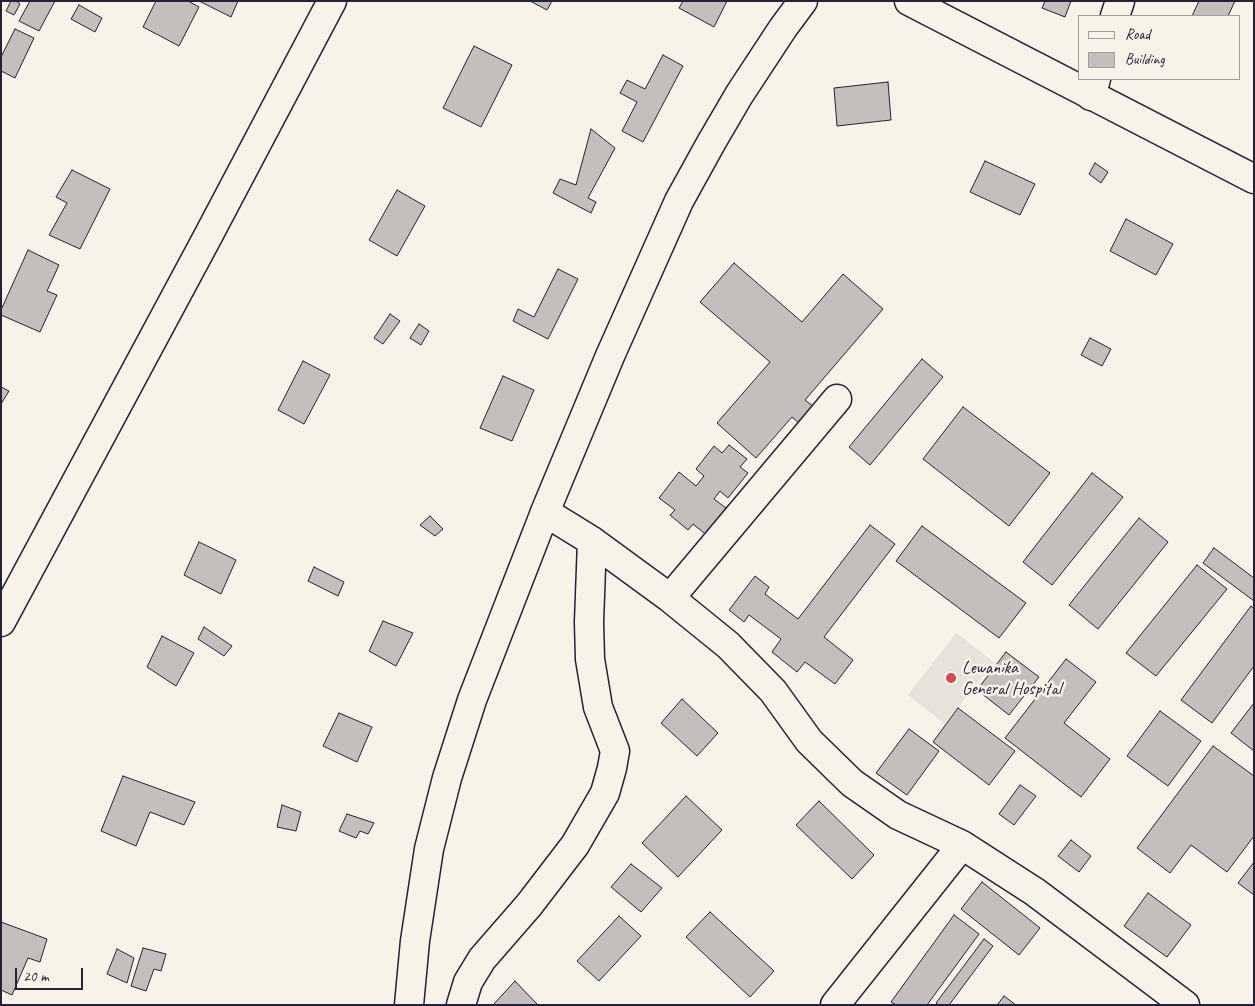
<!DOCTYPE html>
<html>
<head>
<meta charset="utf-8">
<style>
	body { margin:0 }
	#map { position:relative; width:1255px; height:1006px; overflow:hidden; background:#f7f3e8; font-family:Caveat,sans-serif }
	canvas { display:block }
	.frame { position:absolute; inset:0; border:2px solid #22223b; pointer-events:none }
	.legend { position:absolute; left:1078px; top:15px; width:162px; height:65px; box-sizing:border-box; background:#f7f3e8; border:1px solid #a29fa3; margin:0; padding:6px 9px; list-style:none; font-size:15px; color:#22223b }
	.legend li { display:flex; align-items:center; gap:10px; height:25px }
	.legend b { width:25px; border:1px solid #a29fa3 }
	.scale { position:absolute; left:15px; top:968px; width:68px; height:22px; box-sizing:border-box; border:2px solid #22223b; border-top:0; padding-left:6px; font-size:15px; line-height:18px; white-space:nowrap; color:#22223b; -webkit-text-stroke:4px #f7f3e8; paint-order:stroke }
</style>
</head>
<body>
<div id="map">
<canvas width="1255" height="1006"></canvas>
<div class="frame"></div>
<ul class="legend">
<li><b style="height:6px;background:#f7f3e8"></b>Road</li>
<li><b style="height:14px;background:#c2bfbd"></b>Building</li>
</ul>
<div class="scale">20 m</div>
</div>
<script>
const c = document.querySelector('canvas').getContext('2d');
c.lineJoin = 'round';
function fill(path, color) { c.fillStyle = color; c.fill(path, 'evenodd'); }
const shape = rows => new Path2D(rows.map(r => 'M' + r).join(''));
function strokePath(path, color, width, dash) { c.strokeStyle = color; c.lineWidth = width; c.lineCap = dash ? 'butt' : 'round'; c.setLineDash(dash || []); c.stroke(path); }
function write(font, color, halo, rows, align = 'center') {
  c.font = font + ' Caveat,sans-serif'; c.lineWidth = 5; c.setLineDash([]); c.textBaseline = 'middle'; c.strokeStyle = halo; c.fillStyle = color; for (const [text, x, y, turn = 0] of rows) {
    c.save(); c.translate(x, y); c.rotate((+turn || 0) * Math.PI / 180); c.textAlign = isNaN(turn) ? turn : align; if (halo) c.strokeText(text, 0, 0); c.fillText(text, 0, 0); c.restore();
  }
}
const built = shape([
	[956,633,994,662,945,724,908,695]
]);
const building = shape([
	[11,1,16,1,20,4,14,15,6,11,11,1],
	[30,1,55,1,39,31,19,21,30,1],
	[156,1,188,1,199,7,179,46,143,27,156,1],
	[199,1,238,1,231,17,199,1],
	[530,1,552,1,547,10,530,1],
	[683,1,727,1,714,27,679,8,683,1],
	[1045,1,1071,1,1065,17,1042,8,1045,1],
	[1199,1,1235,1,1228,16,1192,16,1199,1],
	[79,5,102,18,95,32,71,19,79,5],
	[15,29,34,38,15,78,1,71,1,57,15,29],
	[474,46,512,65,481,127,443,108,474,46],
	[663,55,683,66,643,142,622,131,637,102,620,93,627,80,645,89,663,55],
	[888,82,891,120,837,126,834,88,888,82],
	[591,129,615,148,588,198,596,202,591,213,553,193,560,179,576,185,591,129],
	[985,161,1035,184,1020,215,970,192,985,161],
	[1095,163,1108,172,1101,183,1089,174,1095,163],
	[72,170,110,189,80,249,49,235,67,203,56,197,72,170],
	[397,190,425,206,397,256,369,240,397,190],
	[1126,219,1173,244,1156,275,1110,251,1126,219],
	[28,250,59,265,47,291,57,295,40,332,1,315,1,310,28,250],
	[734,263,802,322,843,274,883,309,805,400,814,407,800,424,792,417,756,458,717,423,770,362,700,302,734,263],
	[558,269,578,279,548,339,513,321,518,309,534,317,558,269],
	[390,314,400,321,383,344,374,338,390,314],
	[419,324,429,331,421,345,410,338,419,324],
	[1090,338,1111,349,1102,366,1081,355,1090,338],
	[922,359,943,377,870,465,849,447,922,359],
	[303,361,330,375,304,424,278,410,303,361],
	[503,376,534,390,512,441,480,428,503,376],
	[1,387,9,391,1,404,1,387],
	[963,407,1050,473,1009,526,923,459,963,407],
	[729,445,747,459,740,467,748,473,728,498,720,491,714,499,730,511,709,537,693,524,688,530,670,515,675,510,659,498,679,472,696,486,704,476,696,469,714,446,722,453,729,445],
	[1092,473,1123,497,1052,585,1023,562,1092,473],
	[430,516,443,529,435,536,420,525,430,516],
	[1139,518,1168,542,1098,629,1069,605,1139,518],
	[870,525,895,544,824,637,853,660,835,684,805,662,797,672,772,652,781,639,749,615,744,622,729,610,755,576,769,587,765,594,798,619,870,525],
	[922,526,1026,603,999,638,896,561,922,526],
	[199,542,236,560,221,594,184,575,199,542],
	[1214,548,1254,578,1254,601,1203,563,1214,548],
	[1197,565,1227,589,1156,676,1126,653,1197,565],
	[314,567,344,582,338,596,308,581,314,567],
	[1251,606,1254,609,1254,666,1212,723,1181,700,1251,606],
	[383,621,413,633,396,666,369,651,383,621],
	[204,627,232,646,224,656,198,639,204,627],
	[162,636,194,653,176,686,147,667,162,636],
	[1006,652,1039,677,1009,715,977,690,1006,652],
	[1066,659,1096,682,1064,723,1110,759,1081,797,1005,738,1066,659],
	[682,699,718,733,697,756,661,723,682,699],
	[1254,703,1254,751,1231,733,1254,703],
	[958,708,1015,751,989,785,933,742,958,708],
	[1160,711,1201,741,1168,786,1127,756,1160,711],
	[339,713,372,727,357,762,323,746,339,713],
	[909,729,939,751,907,795,876,773,909,729],
	[1213,746,1254,776,1254,836,1227,872,1191,845,1170,873,1137,848,1213,746],
	[123,776,195,802,184,825,150,812,136,846,101,831,123,776],
	[1020,785,1036,796,1014,825,999,814,1020,785],
	[686,796,722,830,678,877,642,843,686,796],
	[819,801,874,855,852,879,796,825,819,801],
	[282,805,301,812,296,831,277,827,282,805],
	[347,814,374,823,368,834,360,831,356,838,339,831,347,814],
	[1071,840,1091,856,1079,872,1058,856,1071,840],
	[1254,862,1254,895,1238,883,1254,862],
	[631,864,662,888,641,912,611,887,631,864],
	[982,882,1040,928,1019,955,961,909,982,882],
	[1148,893,1191,925,1167,957,1124,926,1148,893],
	[710,912,774,971,750,997,686,937,710,912],
	[954,915,979,934,927,1005,896,1005,891,1002,954,915],
	[619,916,641,936,599,981,577,961,619,916],
	[1,922,47,939,40,962,28,958,12,995,1,990,1,922],
	[984,939,993,946,949,1005,939,1005,936,1003,984,939],
	[143,948,166,954,161,971,154,969,146,991,131,986,143,948],
	[117,949,134,958,127,983,107,974,117,949],
	[515,981,538,1005,493,1005,515,981],
	[1004,996,1016,1005,997,1005,1004,996]
]);
const minor = shape([
	[1115,16,1120,1],
	[1091,96,1096,79],
	[545,512,592,541,670,598,728,645,773,691,809,741,852,783,898,815,962,845,1035,892,1185,1005],
	[670,598,837,399],
	[1,622,207,238,332,1],
	[409,1005,415,941,429,849,447,778,472,700,545,512,610,356,679,201,711,143,739,95,783,28,803,1],
	[461,1005,468,982,482,959,529,905,575,845,605,793,612,768,615,751,598,707,590,659,589,622,592,541],
	[835,1005,962,845]
]);
const major = shape([
	[909,1,1254,179]
]);
const markers = [
	[951,678,6,"#d1495b"]
];
const poiNames = [
	["Lewanika",962,668],
	["General Hospital",962,689]
];
fill(built, '#e7e3db');
fill(building, '#c2bfbd');
strokePath(building, '#22223b', 1);
strokePath(minor, '#22223b', 31);
strokePath(major, '#22223b', 31);
strokePath(minor, '#f7f3e8', 28);
strokePath(major, '#f7f3e8', 28);
for (const [x, y, r, color] of markers) { const dot = new Path2D(); dot.arc(x, y, r, 0, 2 * Math.PI); c.fillStyle = color; c.fill(dot); strokePath(dot, '#f7f3e8', 2); }
write('18px', '#22223b', '#f7f3e8', poiNames, 'left');
</script>
</body>
</html>
